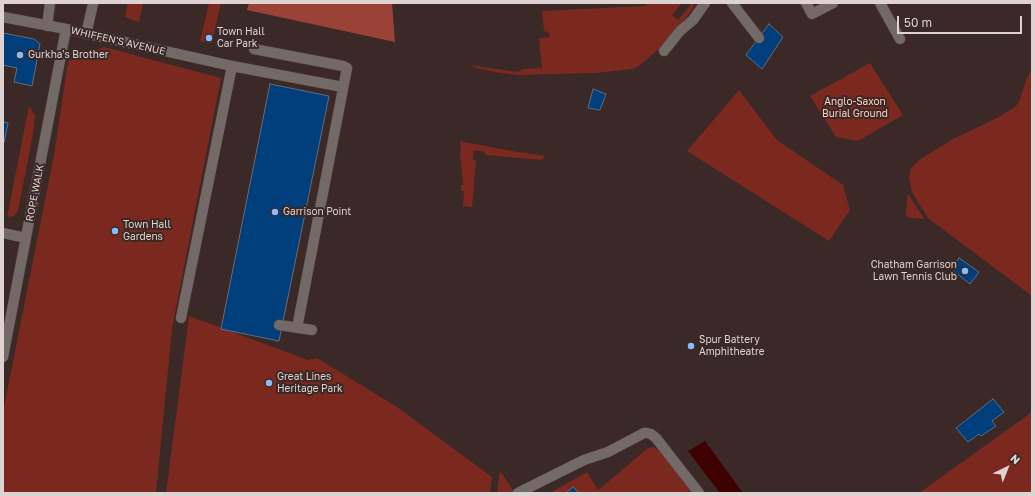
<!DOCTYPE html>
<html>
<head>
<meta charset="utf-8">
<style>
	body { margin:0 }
	#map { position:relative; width:1035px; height:496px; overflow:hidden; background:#3a2926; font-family:"Golos Text",sans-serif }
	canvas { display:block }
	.frame { position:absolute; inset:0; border:4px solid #ded3d1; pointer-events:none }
	.north { position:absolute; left:987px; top:448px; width:40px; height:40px; -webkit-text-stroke:3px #3a2926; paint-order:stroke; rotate:43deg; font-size:11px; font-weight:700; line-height:16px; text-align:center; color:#ded3d1 }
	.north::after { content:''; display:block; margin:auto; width:14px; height:18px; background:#ded3d1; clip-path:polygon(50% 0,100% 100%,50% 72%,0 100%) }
	.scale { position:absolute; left:897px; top:16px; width:125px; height:18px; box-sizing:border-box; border:2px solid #ded3d1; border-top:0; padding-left:5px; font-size:12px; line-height:14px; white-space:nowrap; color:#ded3d1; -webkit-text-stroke:3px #3a2926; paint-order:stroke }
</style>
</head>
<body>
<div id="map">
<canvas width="1035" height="496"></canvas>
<div class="frame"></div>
<div class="north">N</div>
<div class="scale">50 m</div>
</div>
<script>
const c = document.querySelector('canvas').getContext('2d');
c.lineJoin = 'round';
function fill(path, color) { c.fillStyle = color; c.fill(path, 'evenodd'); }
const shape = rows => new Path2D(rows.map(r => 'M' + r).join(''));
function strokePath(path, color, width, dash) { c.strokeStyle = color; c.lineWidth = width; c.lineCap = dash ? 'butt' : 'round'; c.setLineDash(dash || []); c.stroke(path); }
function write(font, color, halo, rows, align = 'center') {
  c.font = font + ' "Golos Text",sans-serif'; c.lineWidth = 4; c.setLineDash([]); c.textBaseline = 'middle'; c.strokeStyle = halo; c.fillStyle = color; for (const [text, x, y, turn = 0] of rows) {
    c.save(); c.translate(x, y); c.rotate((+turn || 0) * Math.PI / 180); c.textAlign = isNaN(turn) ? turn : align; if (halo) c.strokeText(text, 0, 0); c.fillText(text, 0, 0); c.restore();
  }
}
const green = shape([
	[128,3,143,3,139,22,125,17],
	[209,3,221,3,212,43,200,41],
	[647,3,682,3,672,15,678,20,692,3,694,3,693,9,661,47,639,66,633,69,595,73,518,75,494,72,477,68,470,65,518,72,523,69,542,68,539,38,550,37,549,33,544,31,542,11,644,6],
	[104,47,221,78,172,329,156,493,3,493,3,412,54,155,68,61],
	[870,63,903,115,858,141,836,137,810,96],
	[1032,69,1032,296,929,219,917,201,912,192,909,178,911,168,922,158,953,139,997,118,1015,107,1019,102,1027,78],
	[739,90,777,140,843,185,850,210,829,241,687,151],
	[29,106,35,115,33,134,18,211,14,216,7,217],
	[459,141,512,151,545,156,542,160,485,155,485,152,474,150,473,160,476,161,472,207,463,206,464,191,461,191,461,185,463,185,460,153,461,151,460,142],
	[908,194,924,218,924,219,911,218,906,216,907,198],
	[189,316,308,360,317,358,397,407,492,477,490,493,166,493],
	[1032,412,1032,493,919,493],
	[653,447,660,451,693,493,550,493,587,472,598,490,648,448],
	[500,471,515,493,497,493]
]);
const forest = shape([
	[249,3,392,3,395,42,247,10]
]);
const water = shape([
	[705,441,743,493,720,493,688,451]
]);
const building = shape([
	[769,24,783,37,762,69,746,55,769,24],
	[3,33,34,39,40,44,32,86,14,82,17,68,3,65,3,33],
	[270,84,329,96,279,341,221,329,270,84],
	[593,89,606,94,600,110,588,108,593,89],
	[3,122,8,123,4,143,3,143,3,122],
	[959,258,979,272,970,284,951,269,959,258],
	[993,399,1004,412,992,421,996,426,981,436,979,434,968,442,956,428,993,399],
	[573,487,579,493,566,493,573,487]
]);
const minor = shape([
	[732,3,759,38],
	[806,3,812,14,833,3],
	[880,3,900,39],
	[3,17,66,29,232,66,343,87],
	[47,26,50,3],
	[86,34,93,4],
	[254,49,343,66,347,68,297,328],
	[664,51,680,31,693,20,705,3],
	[3,233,26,238],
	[181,318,232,66],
	[279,325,312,330],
	[3,357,66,29],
	[518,493,584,460,608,452,644,433,647,433,651,434,656,438,699,493]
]);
const markers = [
	[209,38,4,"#87bbfb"],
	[20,55,4,"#87bbfb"],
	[275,212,4,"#87bbfb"],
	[115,231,4,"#87bbfb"],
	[965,271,4,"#87bbfb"],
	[691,346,4,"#87bbfb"],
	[269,383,4,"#87bbfb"]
];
const poiNames = [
	["Town Hall",217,32],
	["Car Park",217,44],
	["Gurkha's Brother",28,55],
	["Garrison Point",283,212],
	["Town Hall",123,225],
	["Gardens",123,237],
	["Chatham Garrison",957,265,"right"],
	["Lawn Tennis Club",957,277,"right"],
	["Spur Battery",699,340],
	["Amphitheatre",699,352],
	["Great Lines",277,377],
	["Heritage Park",277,389]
];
const streetNames = [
	["WHIFFEN'S AVENUE",118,41,13],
	["ROPE WALK",35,193,-79]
];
const parkNames = [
	["Anglo-Saxon",855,102],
	["Burial Ground",855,114]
];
fill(green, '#7b281f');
fill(forest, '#9a4237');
fill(water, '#3e0000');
fill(building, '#003e7c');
strokePath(building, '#626d7c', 1);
strokePath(minor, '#584845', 11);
strokePath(minor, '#736a68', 10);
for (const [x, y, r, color] of markers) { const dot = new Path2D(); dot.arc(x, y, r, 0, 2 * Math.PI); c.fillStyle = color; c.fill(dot); strokePath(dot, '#3a2926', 1.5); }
write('10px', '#ded3d1', '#3a2926', poiNames, 'left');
write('10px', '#ded3d1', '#3a2926', streetNames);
write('10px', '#ffcbc3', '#3a2926', parkNames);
</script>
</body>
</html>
